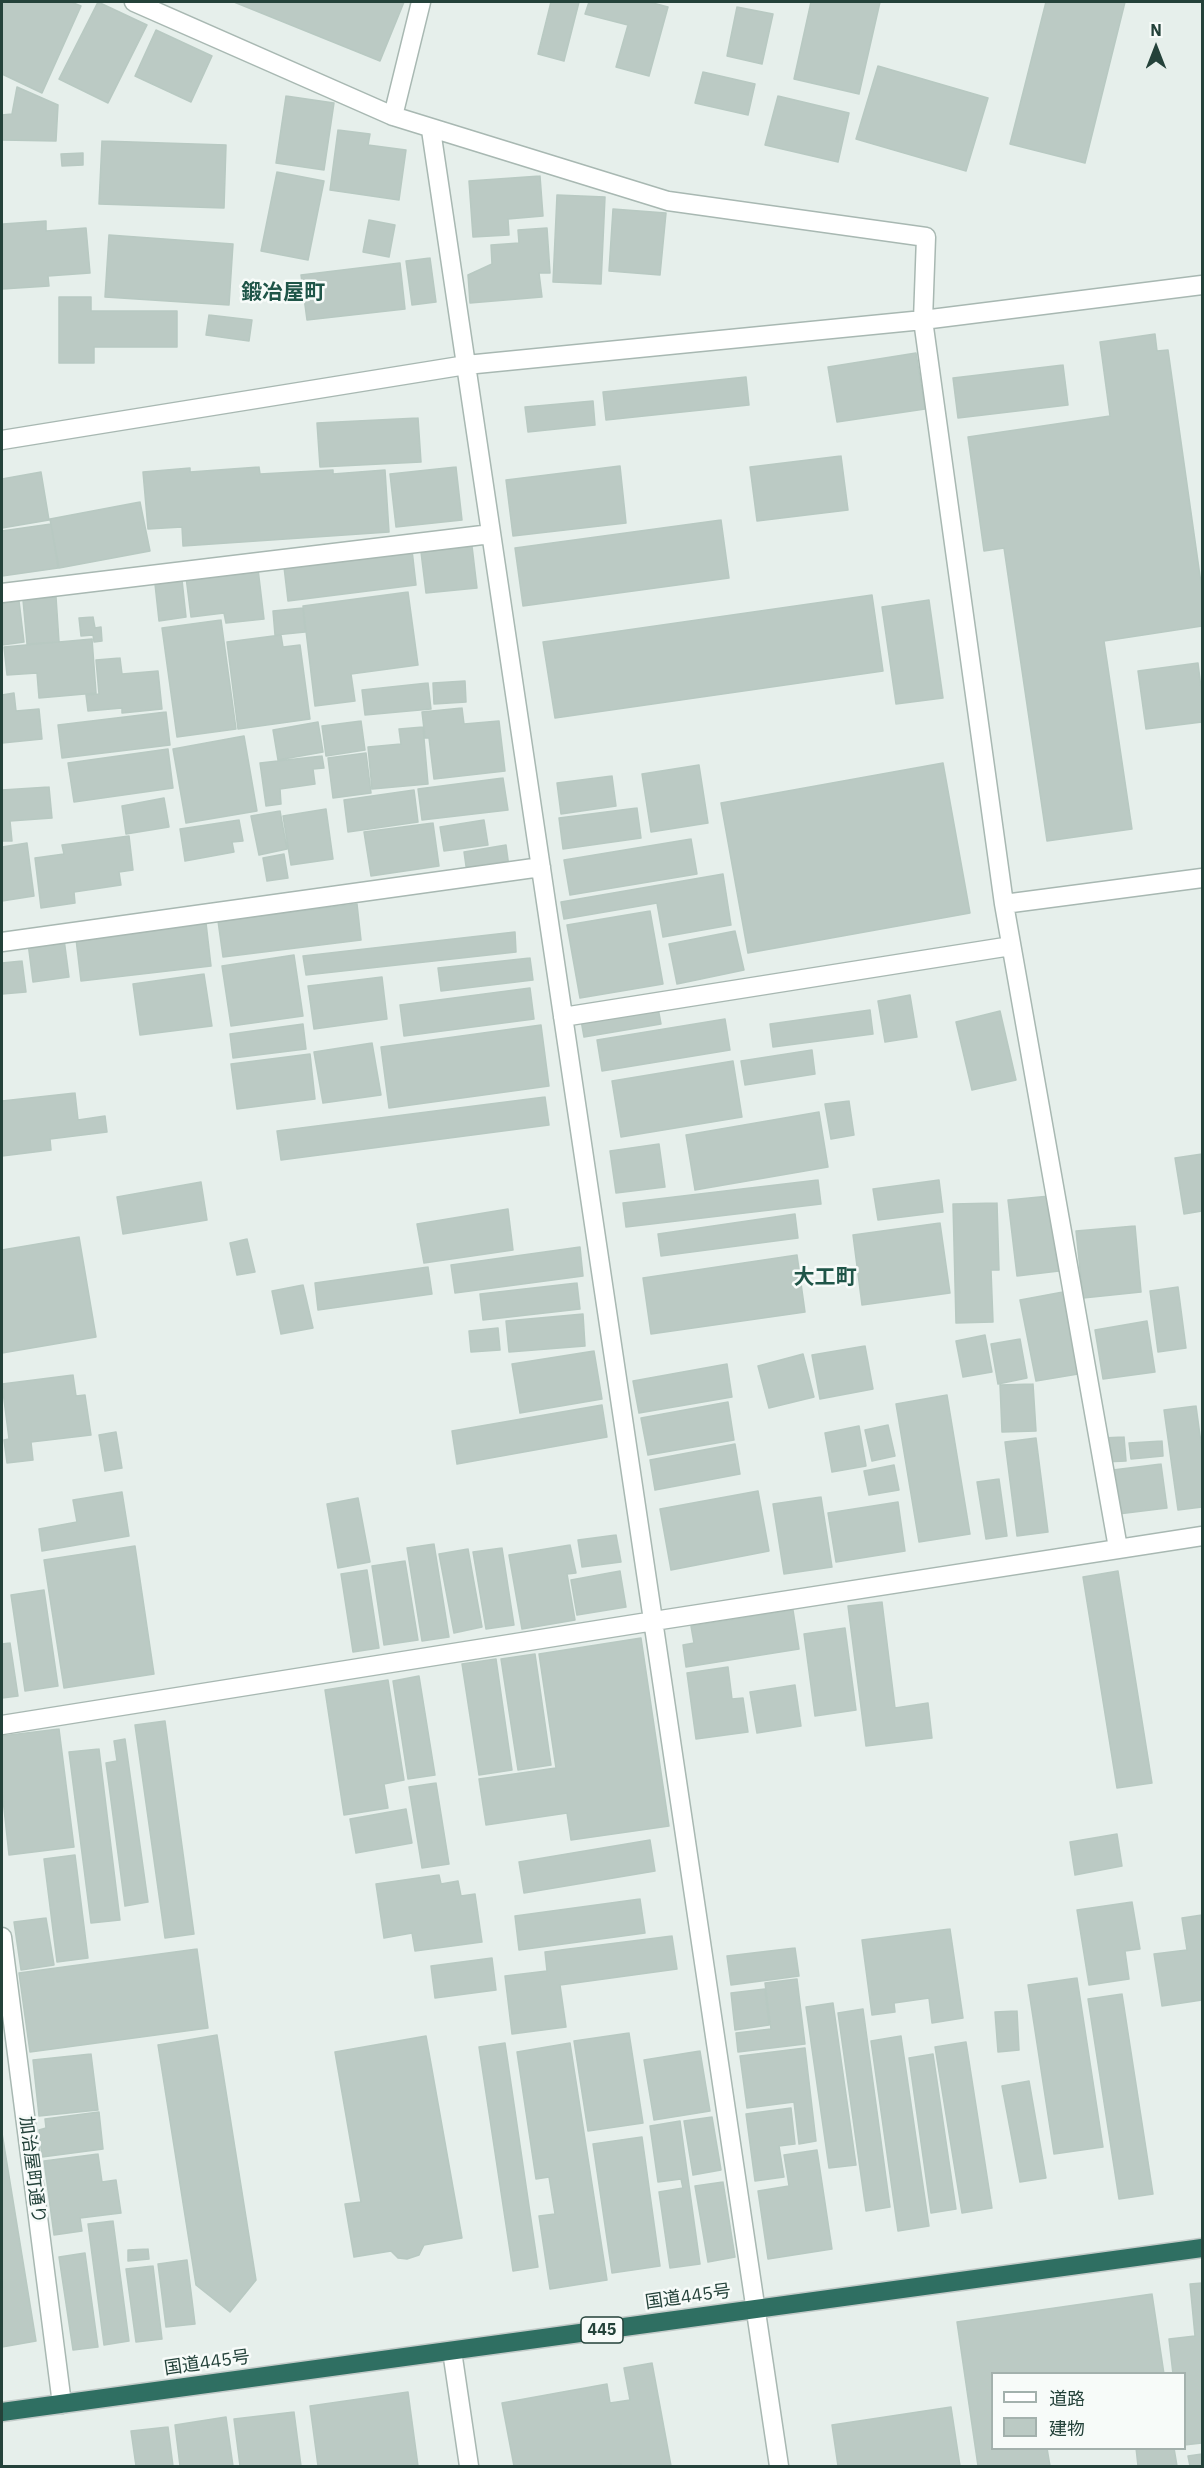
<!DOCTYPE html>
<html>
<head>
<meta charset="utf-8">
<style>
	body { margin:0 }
	#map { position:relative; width:1204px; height:2468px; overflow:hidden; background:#e6efeb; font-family:"IBM Plex Sans","Noto Sans JP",sans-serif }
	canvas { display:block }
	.frame { position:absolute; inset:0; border:3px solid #24423a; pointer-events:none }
	.legend { position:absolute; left:991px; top:2372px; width:195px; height:78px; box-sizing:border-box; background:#f7fbf9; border:2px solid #a3b1ad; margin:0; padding:8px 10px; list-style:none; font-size:18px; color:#24423a }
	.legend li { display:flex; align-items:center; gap:12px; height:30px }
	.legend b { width:30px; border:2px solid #a3b1ad }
	.north { position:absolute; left:1126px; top:18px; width:60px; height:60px; -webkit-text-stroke:4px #f7fbf9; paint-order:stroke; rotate:0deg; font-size:16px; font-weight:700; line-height:24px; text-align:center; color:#24423a }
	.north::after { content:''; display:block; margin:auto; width:21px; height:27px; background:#24423a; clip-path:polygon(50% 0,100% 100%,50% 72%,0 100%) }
</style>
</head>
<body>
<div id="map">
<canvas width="1204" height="2468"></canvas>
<div class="frame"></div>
<ul class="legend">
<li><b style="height:8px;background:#fff"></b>道路</li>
<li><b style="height:16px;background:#bbcac4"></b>建物</li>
</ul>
<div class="north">N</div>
</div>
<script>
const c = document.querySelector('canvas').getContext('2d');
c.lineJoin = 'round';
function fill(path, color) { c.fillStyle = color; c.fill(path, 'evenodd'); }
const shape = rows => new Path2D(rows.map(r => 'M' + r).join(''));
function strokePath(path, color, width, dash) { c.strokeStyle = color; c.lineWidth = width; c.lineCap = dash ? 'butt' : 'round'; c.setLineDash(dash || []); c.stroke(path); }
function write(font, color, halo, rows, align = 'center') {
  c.font = font + ' "IBM Plex Sans","Noto Sans JP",sans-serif'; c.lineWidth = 5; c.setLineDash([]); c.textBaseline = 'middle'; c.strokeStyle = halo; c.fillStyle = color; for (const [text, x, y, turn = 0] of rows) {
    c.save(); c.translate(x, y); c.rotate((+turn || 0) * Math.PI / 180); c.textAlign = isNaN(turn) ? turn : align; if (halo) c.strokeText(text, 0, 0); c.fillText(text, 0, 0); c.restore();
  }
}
const building = shape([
	[2,2,71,2,81,6,42,93,2,74,2,2],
	[98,2,147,25,108,103,59,79,98,2],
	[234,2,404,2,380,61,234,2],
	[551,2,579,2,564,61,538,54,551,2],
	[589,2,649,2,668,7,649,76,616,67,628,25,585,14,589,2],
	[811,2,880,2,859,94,794,79,811,2],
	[1046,2,1125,2,1085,163,1010,144,1046,2],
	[737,7,773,14,762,64,727,56,737,7],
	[156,30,212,56,191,102,135,76,156,30],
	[878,66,988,98,966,171,856,139,878,66],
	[703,72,755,84,748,115,695,103,703,72],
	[17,87,58,105,56,141,2,140,2,115,12,114,17,87],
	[286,96,334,103,324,170,276,163,286,96],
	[778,96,849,113,838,162,765,145,778,96],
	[338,130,370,134,368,145,406,150,399,200,330,190,338,130],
	[102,141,226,145,224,208,99,204,102,141],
	[83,153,83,165,62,166,61,154,83,153],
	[277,172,324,181,308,260,261,251,277,172],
	[540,176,543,216,508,219,509,235,473,237,469,181,540,176],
	[557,195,605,197,601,284,553,282,557,195],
	[613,209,666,213,660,275,609,271,613,209],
	[369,220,395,225,389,257,363,252,369,220],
	[46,221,46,231,86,228,90,273,48,276,49,286,2,289,3,224,46,221],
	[547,228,550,273,539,273,542,297,470,303,468,275,492,264,491,245,519,243,518,230,547,228],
	[109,235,233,244,229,305,105,297,109,235],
	[430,258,436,302,412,305,406,261,430,258],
	[400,263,405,309,307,320,301,275,400,263],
	[59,297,91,297,91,311,177,311,177,347,94,347,94,363,59,363,59,297],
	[209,315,252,320,249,341,206,335,209,315],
	[1155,334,1157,351,1168,350,1202,590,1202,626,1104,641,1132,829,1047,841,1004,548,984,551,968,437,1110,416,1100,342,1155,334],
	[916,353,925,409,837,422,828,367,916,353],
	[1063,365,1068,405,958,418,953,378,1063,365],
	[746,377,749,405,606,420,603,392,746,377],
	[593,401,595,425,528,432,525,407,593,401],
	[418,418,421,462,320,467,317,423,418,418],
	[841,456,848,510,757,521,750,467,841,456],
	[620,466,626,523,513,536,506,480,620,466],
	[259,467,260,474,333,470,333,474,385,470,389,532,183,546,182,527,148,529,143,472,190,468,190,472,259,467],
	[456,467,462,520,396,527,390,474,456,467],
	[41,472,49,520,2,528,2,479,41,472],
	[140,502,150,551,59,568,50,519,140,502],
	[721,520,729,578,523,606,515,548,721,520],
	[51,524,58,568,2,576,2,531,51,524],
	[472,546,477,588,426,593,421,552,472,546],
	[412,550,416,585,288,601,284,567,412,550],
	[258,569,264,619,226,623,224,613,191,617,186,577,258,569],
	[182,580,186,617,159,621,155,584,182,580],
	[408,592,418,665,351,674,355,701,315,706,303,606,408,592],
	[872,595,883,671,555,718,543,642,872,595],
	[56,597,59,642,27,644,23,600,56,597],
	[929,600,943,698,896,704,882,607,929,600],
	[19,601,24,642,2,645,2,603,19,601],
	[303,608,305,632,275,635,273,611,303,608],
	[93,617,95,628,101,627,102,641,94,642,93,635,81,636,79,618,93,617],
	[221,620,236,729,177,737,162,628,221,620],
	[281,635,283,647,300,645,310,719,238,729,227,642,281,635],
	[92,639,96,693,39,698,37,673,7,675,4,647,92,639],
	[120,658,122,674,158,671,162,709,122,713,122,708,88,711,86,695,99,694,96,660,120,658],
	[1198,663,1202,696,1202,722,1146,729,1138,671,1198,663],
	[465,681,466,702,434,704,433,683,465,681],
	[428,683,431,709,365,715,362,690,428,683],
	[14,693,16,711,39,709,42,739,2,743,2,695,14,693],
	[462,708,464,724,499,721,505,771,434,779,429,738,425,738,422,712,462,708],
	[166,712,170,745,62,758,58,725,166,712],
	[361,721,365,750,326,756,322,726,361,721],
	[318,722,323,752,278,760,273,730,318,722],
	[423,727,428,784,372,789,368,747,401,744,399,729,423,727],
	[244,736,257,811,186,823,173,749,244,736],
	[168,749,173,788,74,802,68,763,168,749],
	[366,753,371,793,333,798,328,758,366,753],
	[322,756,324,768,313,769,315,784,280,789,281,804,266,806,260,763,322,756],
	[943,763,970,913,748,953,721,803,943,763],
	[699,765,708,823,651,832,642,774,699,765],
	[612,776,616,806,561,814,557,783,612,776],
	[503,778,508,810,422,820,418,789,503,778],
	[49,787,52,818,10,821,12,841,2,841,2,790,49,787],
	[414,790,418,822,348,832,344,800,414,790],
	[164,798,169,827,126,834,122,806,164,798],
	[637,808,641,838,563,849,559,818,637,808],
	[326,809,333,859,291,865,283,816,326,809],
	[280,811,287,849,259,855,251,816,280,811],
	[239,820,243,841,232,842,234,852,185,861,180,829,239,820],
	[484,820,488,845,444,851,440,827,484,820],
	[433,823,439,866,371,876,364,832,433,823],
	[129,836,133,870,119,872,121,885,74,892,75,903,41,908,35,858,64,854,62,845,129,836],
	[691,839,697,874,570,895,564,860,691,839],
	[27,843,34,896,2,901,2,847,27,843],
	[506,845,509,867,467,873,464,852,506,845],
	[284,854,288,878,267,881,263,858,284,854],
	[723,874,731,925,663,937,657,903,564,919,561,902,723,874],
	[357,904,361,940,223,957,218,921,357,904],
	[650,911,663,984,580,998,567,925,650,911],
	[206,923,211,966,81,981,76,939,206,923],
	[735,931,744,970,677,984,669,944,735,931],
	[515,932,516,952,306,975,303,956,515,932],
	[64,939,69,977,33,982,28,943,64,939],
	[294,955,303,1016,231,1026,222,966,294,955],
	[530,958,533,980,441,991,438,968,530,958],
	[22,961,26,992,2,994,2,963,22,961],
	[204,974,212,1026,140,1035,133,984,204,974],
	[382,977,387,1019,314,1029,308,986,382,977],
	[530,988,534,1019,404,1036,400,1005,530,988],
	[910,995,917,1037,885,1042,878,1001,910,995],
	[658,1008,661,1024,584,1037,581,1020,658,1008],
	[870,1010,873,1034,773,1047,770,1024,870,1010],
	[1000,1011,1016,1080,972,1090,956,1022,1000,1011],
	[725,1019,730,1050,602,1071,597,1040,725,1019],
	[303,1024,306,1049,233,1058,230,1034,303,1024],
	[541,1025,549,1086,389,1108,381,1047,541,1025],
	[372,1043,381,1095,323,1103,314,1052,372,1043],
	[812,1050,815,1074,745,1085,741,1061,812,1050],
	[310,1054,315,1099,237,1109,231,1064,310,1054],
	[733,1061,742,1117,621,1137,612,1081,733,1061],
	[75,1093,78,1120,105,1116,107,1132,50,1139,51,1150,2,1156,2,1101,75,1093],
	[545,1097,549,1125,281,1160,277,1131,545,1097],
	[849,1101,854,1135,831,1139,825,1104,849,1101],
	[819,1112,828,1167,695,1190,686,1135,819,1112],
	[659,1144,665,1187,616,1193,610,1151,659,1144],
	[1202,1154,1202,1211,1184,1214,1175,1158,1202,1154],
	[818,1180,821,1204,626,1227,623,1203,818,1180],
	[939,1180,943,1212,878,1220,873,1189,939,1180],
	[201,1182,207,1220,123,1234,117,1197,201,1182],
	[1050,1196,1059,1271,1017,1276,1008,1200,1050,1196],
	[997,1203,999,1270,991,1270,993,1322,956,1323,953,1204,997,1203],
	[508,1209,513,1250,424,1263,417,1224,508,1209],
	[795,1214,798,1238,661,1256,658,1234,795,1214],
	[940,1223,950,1293,862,1305,853,1235,940,1223],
	[1135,1226,1141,1292,1083,1298,1076,1231,1135,1226],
	[79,1237,96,1337,2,1353,2,1250,79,1237],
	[247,1239,255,1272,237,1275,230,1243,247,1239],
	[580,1247,583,1276,455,1293,451,1265,580,1247],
	[797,1255,805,1312,651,1334,643,1278,797,1255],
	[428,1267,432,1294,318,1310,315,1283,428,1267],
	[577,1283,580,1309,483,1320,480,1294,577,1283],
	[303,1285,313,1328,281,1334,272,1291,303,1285],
	[1178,1287,1186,1348,1158,1352,1150,1291,1178,1287],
	[1063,1292,1078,1374,1036,1381,1020,1300,1063,1292],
	[583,1314,585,1346,509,1352,506,1321,583,1314],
	[1147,1321,1155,1372,1103,1379,1095,1330,1147,1321],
	[498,1328,500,1350,471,1352,469,1331,498,1328],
	[985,1335,992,1372,963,1377,956,1341,985,1335],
	[1020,1339,1027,1378,998,1384,991,1344,1020,1339],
	[865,1346,873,1389,820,1399,812,1355,865,1346],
	[594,1351,602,1399,520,1413,512,1364,594,1351],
	[803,1354,814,1397,769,1408,758,1366,803,1354],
	[727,1364,732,1397,639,1413,633,1381,727,1364],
	[73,1375,76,1396,85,1395,91,1435,31,1442,33,1460,7,1463,4,1440,9,1439,2,1384,73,1375],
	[1033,1384,1036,1431,1002,1432,1000,1385,1033,1384],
	[947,1395,970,1534,919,1542,896,1404,947,1395],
	[728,1402,734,1440,648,1455,641,1418,728,1402],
	[602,1405,607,1437,457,1464,452,1431,602,1405],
	[1196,1406,1202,1450,1202,1507,1178,1510,1164,1410,1196,1406],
	[888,1425,895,1456,872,1461,865,1430,888,1425],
	[859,1426,866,1466,832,1472,825,1433,859,1426],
	[116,1432,122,1468,105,1471,99,1435,116,1432],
	[1124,1437,1126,1461,1103,1462,1102,1438,1124,1437],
	[1036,1438,1048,1532,1017,1536,1005,1442,1036,1438],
	[1162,1441,1163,1456,1131,1459,1129,1443,1162,1441],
	[735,1444,740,1474,655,1490,650,1460,735,1444],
	[1161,1464,1167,1508,1118,1514,1113,1470,1161,1464],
	[894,1465,899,1490,869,1495,864,1471,894,1465],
	[999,1479,1007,1536,986,1539,977,1482,999,1479],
	[758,1491,769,1551,671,1570,660,1509,758,1491],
	[122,1492,129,1536,42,1551,39,1529,77,1522,73,1500,122,1492],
	[821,1497,832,1567,784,1574,773,1504,821,1497],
	[358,1498,370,1562,338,1568,327,1504,358,1498],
	[898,1502,905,1551,836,1562,828,1513,898,1502],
	[616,1535,621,1562,582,1567,578,1540,616,1535],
	[434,1544,449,1637,422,1641,407,1548,434,1544],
	[570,1545,576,1573,567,1574,575,1620,522,1629,509,1555,570,1545],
	[135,1546,154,1674,64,1688,44,1560,135,1546],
	[502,1548,514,1625,486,1629,473,1552,502,1548],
	[468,1549,482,1627,454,1633,439,1554,468,1549],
	[405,1561,418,1640,384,1645,372,1566,405,1561],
	[367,1570,379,1648,353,1652,341,1574,367,1570],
	[620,1571,626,1607,577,1615,571,1580,620,1571],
	[1118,1571,1152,1783,1117,1788,1083,1577,1118,1571],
	[44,1590,58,1686,25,1691,11,1595,44,1590],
	[882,1602,895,1708,928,1703,932,1738,866,1746,848,1606,882,1602],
	[793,1610,799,1649,686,1667,683,1645,694,1643,691,1626,793,1610],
	[845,1628,856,1710,815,1716,804,1634,845,1628],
	[641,1638,669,1826,571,1840,567,1813,486,1825,479,1779,556,1768,539,1654,641,1638],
	[10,1643,18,1696,2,1698,2,1644,10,1643],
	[535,1654,551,1765,518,1770,501,1659,535,1654],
	[496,1659,512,1770,479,1775,462,1664,496,1659],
	[728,1667,732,1699,743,1698,748,1732,696,1739,687,1673,728,1667],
	[419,1676,435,1775,408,1779,393,1681,419,1676],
	[388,1680,404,1780,384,1784,388,1808,344,1815,325,1690,388,1680],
	[795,1685,801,1726,757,1733,750,1692,795,1685],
	[165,1721,194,1934,165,1938,135,1725,165,1721],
	[59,1729,74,1847,9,1855,2,1790,2,1736,59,1729],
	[125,1739,148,1902,125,1906,106,1763,117,1761,114,1741,125,1739],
	[99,1749,120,1920,91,1923,69,1752,99,1749],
	[436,1783,449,1864,422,1868,409,1787,436,1783],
	[406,1809,412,1843,356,1853,350,1819,406,1809],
	[1117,1834,1122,1866,1075,1875,1070,1842,1117,1834],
	[650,1840,655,1871,524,1893,519,1862,650,1840],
	[75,1855,88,1958,57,1962,44,1859,75,1855],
	[439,1875,441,1884,458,1881,461,1896,475,1894,482,1942,415,1951,412,1933,384,1938,376,1884,439,1875],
	[640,1899,645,1933,519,1950,515,1916,640,1899],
	[1132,1902,1140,1949,1125,1951,1129,1979,1089,1985,1077,1910,1132,1902],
	[1202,1915,1202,2000,1162,2006,1154,1954,1187,1950,1182,1918,1202,1915],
	[46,1918,54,1965,21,1970,14,1922,46,1918],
	[950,1929,963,2018,932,2023,929,1998,894,2003,895,2012,872,2015,862,1940,950,1929],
	[672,1936,677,1969,560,1985,566,2027,512,2034,505,1976,547,1971,545,1952,672,1936],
	[795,1948,799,1976,731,1985,727,1956,795,1948],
	[197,1949,208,2028,30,2052,19,1973,197,1949],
	[492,1958,496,1990,435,1998,431,1966,492,1958],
	[1077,1978,1103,2147,1054,2154,1028,1985,1077,1978],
	[797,1979,805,2044,738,2052,736,2033,771,2029,765,1983,797,1979],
	[765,1989,769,2025,735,2030,731,1993,765,1989],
	[1122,1994,1153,2194,1119,2199,1088,1999,1122,1994],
	[833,2003,856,2165,829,2168,806,2007,833,2003],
	[863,2009,890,2207,866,2211,838,2013,863,2009],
	[1017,2011,1019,2050,998,2052,995,2012,1017,2011],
	[629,2033,643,2123,588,2131,574,2041,629,2033],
	[217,2035,256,2280,230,2312,196,2285,158,2045,217,2035],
	[426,2036,462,2238,424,2245,419,2255,407,2259,398,2258,391,2251,354,2257,345,2204,361,2202,335,2052,426,2036],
	[901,2036,929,2226,898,2231,871,2041,901,2036],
	[966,2042,992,2208,962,2213,935,2047,966,2042],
	[505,2043,538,2267,513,2271,479,2047,505,2043],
	[570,2043,607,2280,550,2289,539,2216,555,2214,549,2177,536,2179,517,2052,570,2043],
	[805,2048,816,2141,799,2144,794,2102,747,2108,740,2056,805,2048],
	[700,2051,710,2111,654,2120,644,2060,700,2051],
	[91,2054,98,2110,39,2116,33,2060,91,2054],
	[933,2054,956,2209,931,2213,909,2058,933,2054],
	[1029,2081,1046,2178,1020,2182,1002,2086,1029,2081],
	[791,2108,795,2144,779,2146,784,2177,755,2181,746,2114,791,2108],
	[99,2112,103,2149,42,2157,39,2130,46,2128,45,2119,99,2112],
	[712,2117,721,2170,693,2175,684,2121,712,2117],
	[680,2121,700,2264,670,2268,659,2192,683,2188,681,2179,658,2182,650,2126,680,2121],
	[2,2133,36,2341,2,2347,2,2133],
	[642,2137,660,2266,612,2273,593,2144,642,2137],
	[817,2150,832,2249,768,2259,758,2191,789,2186,784,2155,817,2150],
	[98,2154,102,2182,116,2180,121,2213,80,2218,82,2231,54,2235,44,2161,98,2154],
	[723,2182,735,2257,708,2262,695,2186,723,2182],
	[113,2221,129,2341,104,2345,88,2224,113,2221],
	[148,2249,149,2259,128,2261,128,2250,148,2249],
	[85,2253,98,2347,73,2350,59,2257,85,2253],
	[187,2260,195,2324,166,2327,158,2264,187,2260],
	[153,2266,162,2339,136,2342,126,2269,153,2266],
	[1202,2283,1202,2443,1184,2445,1184,2374,1173,2374,1169,2339,1195,2336,1190,2284,1202,2283],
	[1152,2294,1164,2374,992,2374,992,2448,1047,2448,1050,2466,978,2466,957,2322,1152,2294],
	[652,2363,671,2466,621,2466,621,2464,608,2466,514,2466,502,2403,607,2384,610,2403,630,2400,624,2368,652,2363],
	[408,2392,418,2466,318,2466,310,2406,408,2392],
	[951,2407,960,2466,838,2466,832,2425,951,2407],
	[294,2412,301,2466,240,2466,234,2419,294,2412],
	[226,2417,233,2466,180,2466,175,2425,226,2417],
	[168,2427,173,2466,136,2466,131,2431,168,2427],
	[1136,2448,1174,2448,1177,2466,1138,2466,1136,2448],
	[1202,2454,1202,2466,1190,2466,1188,2456,1202,2454]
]);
const minor = shape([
	[134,2,393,116,668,201,926,237,923,320,1004,904,1118,1548],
	[393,116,421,2],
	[431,130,779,2466],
	[2,440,466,365,923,320,1202,285],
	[2,593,491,534],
	[1004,904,1202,878],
	[2,942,541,867],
	[563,1017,1011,946],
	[2,1725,654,1621,1202,1536],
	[2,1937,62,2404],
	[452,2351,469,2466]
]);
const highway = shape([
	[2,2412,1202,2248]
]);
const shields = [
	[602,2330,42]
];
const shieldNames = [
	["445",602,2330]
];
const streetNames = [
	["加治屋町通り",32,2170,83],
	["国道445号",688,2297,-8],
	["国道445号",207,2363,-8]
];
const quarterNames = [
	["鍛冶屋町",283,293],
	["大工町",825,1278]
];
fill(building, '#bbcac4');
strokePath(building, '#b8c9c2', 1.5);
strokePath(minor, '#a8b8b2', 21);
strokePath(highway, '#c2cac8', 21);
strokePath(minor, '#fff', 18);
strokePath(highway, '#2f6f62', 18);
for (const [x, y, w] of shields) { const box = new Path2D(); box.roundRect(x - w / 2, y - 13, w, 26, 4.5); c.fillStyle = '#f7fbf9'; c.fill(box); strokePath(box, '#24423a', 1.5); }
write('bold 16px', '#24423a', null, shieldNames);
write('18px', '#24423a', '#f7fbf9', streetNames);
write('bold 21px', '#1f5548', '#f7fbf9', quarterNames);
</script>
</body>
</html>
